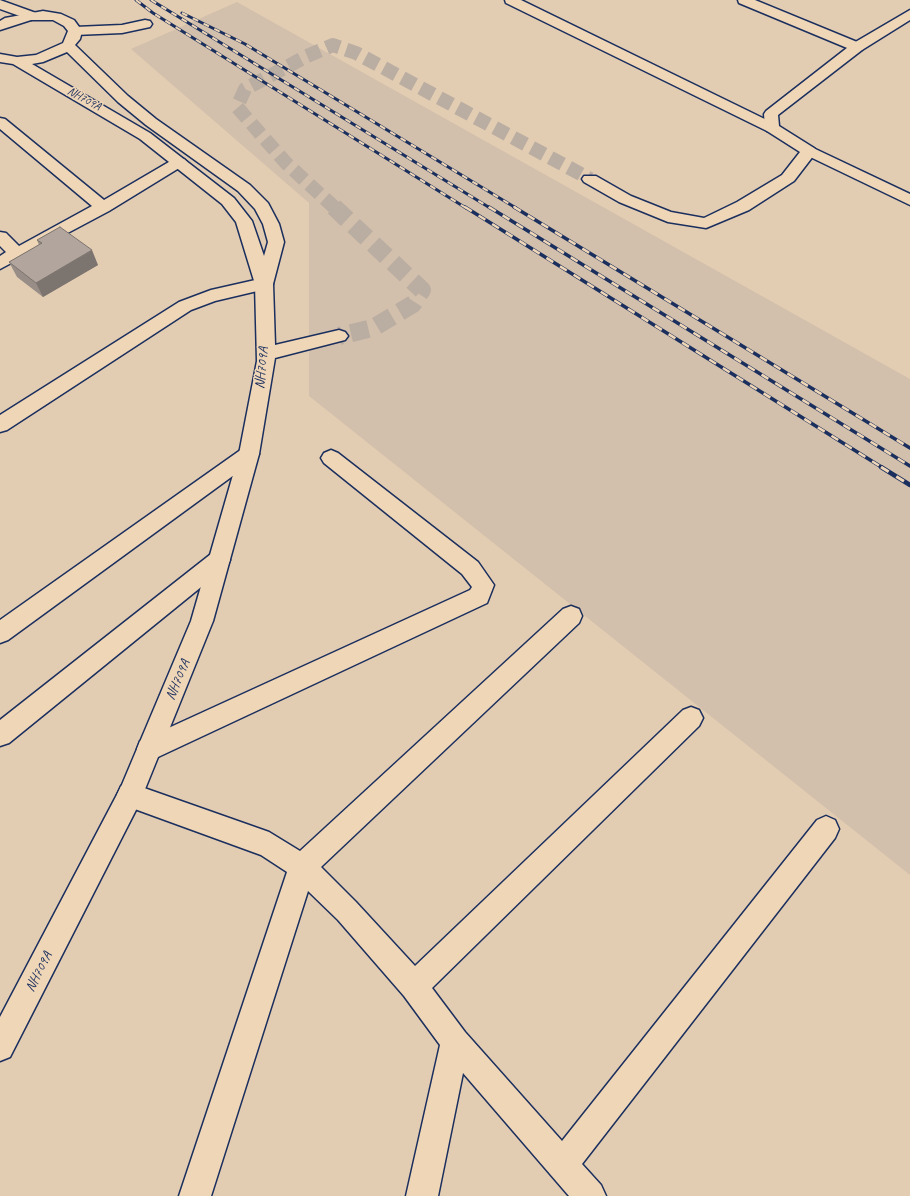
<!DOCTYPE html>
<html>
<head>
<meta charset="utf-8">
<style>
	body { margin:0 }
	canvas { display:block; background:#e2ccb2 }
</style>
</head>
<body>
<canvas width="910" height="1196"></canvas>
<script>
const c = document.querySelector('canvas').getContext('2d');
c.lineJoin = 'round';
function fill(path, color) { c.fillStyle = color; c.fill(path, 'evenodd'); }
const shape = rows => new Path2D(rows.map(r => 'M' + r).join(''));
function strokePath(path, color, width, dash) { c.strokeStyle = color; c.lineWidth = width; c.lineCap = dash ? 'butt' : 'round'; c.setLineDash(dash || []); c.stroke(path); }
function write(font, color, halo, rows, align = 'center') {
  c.font = font + ' Caveat,sans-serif'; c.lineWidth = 3; c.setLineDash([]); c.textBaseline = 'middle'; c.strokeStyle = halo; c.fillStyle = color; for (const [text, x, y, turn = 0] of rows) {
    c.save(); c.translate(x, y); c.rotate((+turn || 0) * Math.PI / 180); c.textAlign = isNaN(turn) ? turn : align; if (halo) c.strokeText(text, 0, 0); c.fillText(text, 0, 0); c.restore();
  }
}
const built = shape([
	[237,2,910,379,910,875,309,396,309,203,131,49]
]);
const highwayTunnelFar1 = shape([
	[335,208,286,163,237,107,245,89,307,56,333,45,356,53,590,179]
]);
const highwayTunnel = shape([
	[334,207,422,290,413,304,373,328,339,336]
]);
const minor = shape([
	[505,0,521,0,777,125,779,128,777,131,772,132,767,131,506,3,505,0],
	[738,0,755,0,862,44,864,47,862,50,852,50,739,3,738,0],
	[145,20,150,21,152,24,150,27,122,33,75,35,70,34,68,31,70,28,75,27,122,25,145,20],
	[0,118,5,119,104,200,174,159,184,159,187,162,184,165,109,211,0,269,0,256,6,252,0,246,0,232,6,233,19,246,92,206,0,129,0,118],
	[809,146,910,194,910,205,804,154,801,151,804,148,809,146],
	[264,278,270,280,273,284,270,288,215,301,191,310,7,430,0,432,0,415,179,302,211,290,264,278],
	[249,446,256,449,259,454,256,459,8,640,0,643,0,620,242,449,249,446],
	[331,450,338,453,478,562,494,585,487,603,158,757,149,761,140,757,137,749,140,741,470,590,472,587,462,574,324,463,321,458,324,453,331,450],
	[219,551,227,554,230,560,227,566,9,743,0,746,0,720,211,554,219,551],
	[571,606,579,609,582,616,579,623,321,867,356,902,415,966,683,710,691,707,699,710,703,718,699,726,432,988,465,1032,562,1141,817,820,826,816,835,820,839,829,835,838,582,1164,601,1185,606,1196,569,1196,463,1073,438,1196,406,1196,440,1045,404,996,338,920,308,891,211,1196,179,1196,287,872,261,855,121,804,117,795,121,786,130,783,269,832,300,851,563,609,571,606]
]);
const major = shape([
	[0,0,36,13,38,16,31,20,0,9,0,0]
]);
const highway = shape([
	[910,10,910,20,862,50,778,115,779,126,814,148,817,151,794,181,749,210,706,228,668,222,619,202,584,182,582,179,584,176,596,176,631,196,671,212,704,218,737,202,782,175,800,152,767,131,765,128,764,114,766,111,852,44,910,10],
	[43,11,61,14,74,20,82,31,80,39,75,45,128,96,156,119,250,185,268,203,279,224,284,242,273,284,275,345,339,330,345,332,348,336,345,340,275,358,259,454,213,621,139,804,10,1057,0,1061,0,1017,121,787,191,621,239,454,257,361,255,284,236,222,222,204,140,139,13,64,0,62,0,54,17,57,36,55,63,43,68,31,64,26,53,20,31,20,0,30,0,21,5,18,43,11],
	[67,52,118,102,146,125,238,191,255,209,263,224,268,242,264,256,252,221,234,198,150,133,32,64,43,62,67,52]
]);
const railFar2 = shape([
	[136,0,153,13,466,208],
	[151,0,490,208],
	[182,13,245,44,516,208]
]);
const railFar1 = shape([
	[465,207,883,468],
	[489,207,910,466],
	[514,207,910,448]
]);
const rail = shape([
	[881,467,910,485]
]);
const wall = shape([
	[37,240,98,265,43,297,17,277,9,262,39,245]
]);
const shadedWall = shape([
	[92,250,98,265,43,297,36,283]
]);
const building = shape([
	[60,227,92,250,36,283,9,262,42,243,37,240,60,227]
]);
const farStreetnames = [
	["NH709A",84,99,29]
];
const streetNames = [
	["NH709A",262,368,-84],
	["NH709A",178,680,-67],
	["NH709A",39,972,-63]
];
fill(built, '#d3c0ac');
strokePath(highwayTunnelFar1, '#baada1', 14, [14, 7]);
strokePath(highwayTunnel, '#baada1', 18, [18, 9]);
strokePath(minor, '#1b2f5e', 3);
strokePath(major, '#1b2f5e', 3);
strokePath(highway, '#1b2f5e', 3);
fill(minor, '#efd6b7');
fill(major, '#efd6b7');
fill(highway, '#efd6b7');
strokePath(railFar2, '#1b2f5e', 3);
strokePath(railFar1, '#1b2f5e', 3.5);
strokePath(rail, '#1b2f5e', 4.5);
strokePath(railFar2, '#efd6b7', 2, [6]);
strokePath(railFar1, '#efd6b7', 2.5, [8]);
strokePath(rail, '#efd6b7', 3, [9]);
fill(wall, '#988e87');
fill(shadedWall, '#7c746e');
fill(building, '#b1a59d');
strokePath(building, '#7c746e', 1);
write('12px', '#1b2f5e', '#efd6b7', farStreetnames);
write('14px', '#1b2f5e', '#efd6b7', streetNames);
</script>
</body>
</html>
